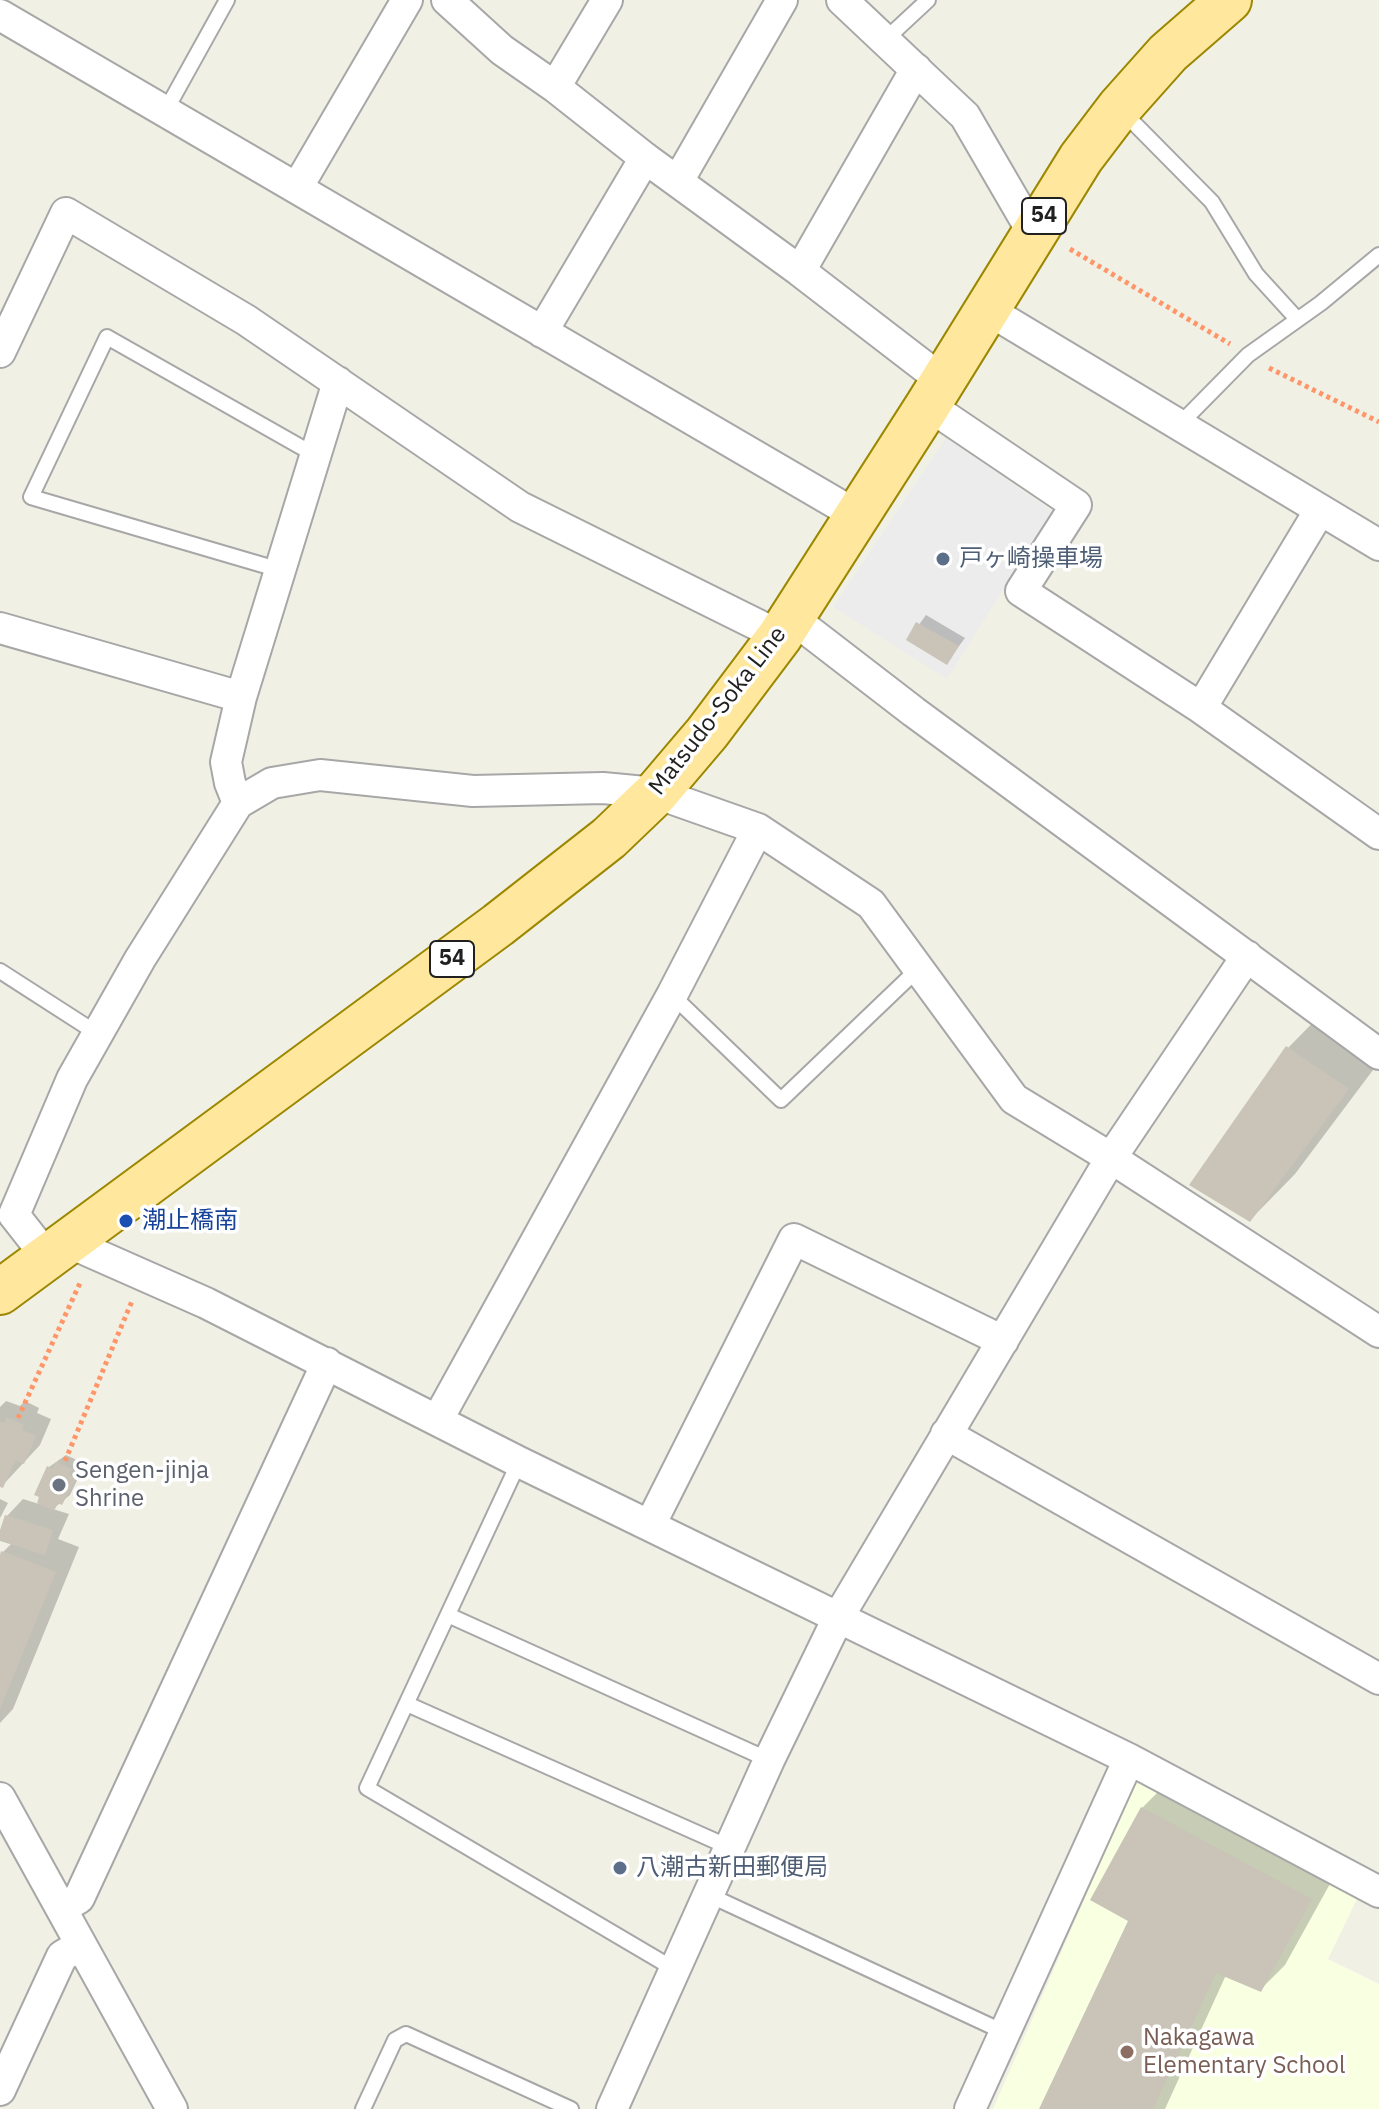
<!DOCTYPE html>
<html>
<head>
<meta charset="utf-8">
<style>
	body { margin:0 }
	canvas { display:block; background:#f1f0e5 }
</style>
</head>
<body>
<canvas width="1379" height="2109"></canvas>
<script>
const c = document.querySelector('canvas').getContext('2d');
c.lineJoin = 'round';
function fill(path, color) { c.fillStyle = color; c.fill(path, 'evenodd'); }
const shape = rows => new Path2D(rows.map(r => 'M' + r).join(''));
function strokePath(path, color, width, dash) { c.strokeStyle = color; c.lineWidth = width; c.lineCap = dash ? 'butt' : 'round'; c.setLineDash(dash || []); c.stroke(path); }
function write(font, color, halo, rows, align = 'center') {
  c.font = font + ' "IBM Plex Sans","Noto Sans JP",sans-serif'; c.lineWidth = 7; c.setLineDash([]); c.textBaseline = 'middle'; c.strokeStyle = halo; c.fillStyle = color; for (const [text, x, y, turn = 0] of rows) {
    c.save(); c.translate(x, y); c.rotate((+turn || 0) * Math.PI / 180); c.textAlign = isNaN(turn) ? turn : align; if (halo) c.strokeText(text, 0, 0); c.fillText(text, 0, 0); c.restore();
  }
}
const education = shape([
	[1139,1774,1359,1895,1328,1959,1379,1984,1379,2109,993,2109]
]);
const parking = shape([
	[946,438,1052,511,947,679,833,607]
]);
const shadow = shape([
	[926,615,965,638,947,662,908,640],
	[1333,1002,1379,1033,1379,1062,1295,1174,1250,1220,1288,1048],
	[6,1401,20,1406,25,1401,39,1408,37,1413,51,1419,40,1445,2,1486,0,1485,0,1407],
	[66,1455,79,1461,76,1467,82,1470,70,1495,53,1509,69,1514,58,1539,79,1547,13,1709,0,1723,0,1560,3,1552,12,1543,0,1539,0,1536,7,1516,23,1499,39,1504,49,1467],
	[0,1499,8,1503,0,1518],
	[1167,1783,1336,1873,1285,1965,1260,1990,1226,1975,1165,2109,1041,2109,1131,1920,1142,1808]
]);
const building = shape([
	[916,622,959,646,947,665,906,640],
	[1286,1046,1349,1089,1250,1222,1189,1185],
	[7,1417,24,1425,22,1430,36,1436,24,1464,15,1460,3,1488,0,1487,0,1421,4,1423],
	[56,1462,72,1469,69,1475,76,1478,62,1505,58,1503,54,1511,37,1503,39,1497,34,1495,47,1466,53,1469],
	[5,1515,53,1530,45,1555,0,1541,0,1530],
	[1,1551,56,1572,0,1709,0,1555],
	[1141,1807,1312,1899,1261,1992,1216,1973,1153,2109,1039,2109,1128,1921,1090,1900]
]);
const path = shape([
	[1070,249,1230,344],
	[1269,368,1379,422],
	[18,1418,80,1283],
	[65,1461,132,1301]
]);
const lane = shape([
	[885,40,928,0],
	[166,110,227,0],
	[1122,111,1212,202,1256,274,1297,319],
	[1178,426,1248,355,1321,303,1379,255],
	[280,570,31,497,107,337,315,455],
	[0,971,98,1034],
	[672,995,781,1100,919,968],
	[519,1462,367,1788,674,1969],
	[448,1615,769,1760],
	[407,1704,731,1848],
	[709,1895,1006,2033],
	[363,2109,395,2040,406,2034,571,2109]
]);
const street = shape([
	[447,0,502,50,555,87,645,158,800,271,943,381],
	[842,0,965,116,1033,233],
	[0,15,858,516],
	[555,87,607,0],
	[678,181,782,0],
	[297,188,407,0],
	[800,271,916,69],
	[988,310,1379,545],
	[542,332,645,158],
	[0,352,66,213,246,320,520,507,780,636],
	[928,405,1076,505,1021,591,1201,708,1379,834],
	[792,618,914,712,1379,1054],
	[0,628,241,697],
	[1201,708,1320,510],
	[238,803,230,783,226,762,241,697,338,382],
	[68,1242,206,1303,519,1462,1129,1759,1379,1892],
	[47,1257,14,1215,72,1079,140,959,238,803,272,783,320,775,473,791,603,788,656,793,758,829,871,904,1014,1099,1111,1158,1379,1332],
	[438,1419,672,995,758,829],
	[946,1434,1379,1679],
	[650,1525,794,1239,1003,1341],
	[0,1798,172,2109],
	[62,1908,79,1898,327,1363],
	[0,2090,62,1956,81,1945],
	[612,2109,769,1760,839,1616,1111,1158,1247,956],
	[970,2109,1129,1759]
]);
const primary = shape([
	[0,1292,498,925,609,838,656,793,707,733,780,636,928,405,1081,158,1119,108,1168,53,1229,0]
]);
const markers = [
	[943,559,8,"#5c6f8a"],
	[126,1221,8,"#1a4fb4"],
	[59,1485,8,"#6b7280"],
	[620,1868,8,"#5c6f8a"],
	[1127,2052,8,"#8d6e63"]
];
const shields = [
	[1044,216,44],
	[452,959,44]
];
const shieldNames = [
	["54",1044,216],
	["54",452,959]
];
const serviceNames = [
	["戸ヶ崎操車場",959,559],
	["八潮古新田郵便局",636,1868]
];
const streetNames = [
	["Matsudo-Soka Line",718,711,-52]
];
const transitNames = [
	["潮止橋南",142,1221]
];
const worshipNames = [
	["Sengen-jinja",75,1471],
	["Shrine",75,1499]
];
const educationNames = [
	["Nakagawa",1143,2038],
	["Elementary School",1143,2066]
];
fill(education, '#f9ffe1');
fill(parking, '#ececec');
fill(shadow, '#0003');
fill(building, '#c9c3b8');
strokePath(lane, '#a7a7a7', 18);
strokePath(street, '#a7a7a7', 34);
strokePath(primary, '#9c8700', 48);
strokePath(path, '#ff9669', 5, [4, 4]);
strokePath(lane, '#fff', 14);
strokePath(street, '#fff', 30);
strokePath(primary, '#ffe89d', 44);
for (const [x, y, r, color] of markers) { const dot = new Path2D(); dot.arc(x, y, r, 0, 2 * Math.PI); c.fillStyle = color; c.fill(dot); strokePath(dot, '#fff', 3); }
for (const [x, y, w] of shields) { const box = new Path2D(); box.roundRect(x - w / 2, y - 18, w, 36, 6); c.fillStyle = '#fff'; c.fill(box); strokePath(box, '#202020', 2); }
write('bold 22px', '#202020', null, shieldNames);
write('24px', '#4e5e75', '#fff', serviceNames, 'left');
write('24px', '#202020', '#fff', streetNames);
write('24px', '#164399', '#fff', transitNames, 'left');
write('24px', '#5b616d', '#fff', worshipNames, 'left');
write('24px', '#785e54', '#fff', educationNames, 'left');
</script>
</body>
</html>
